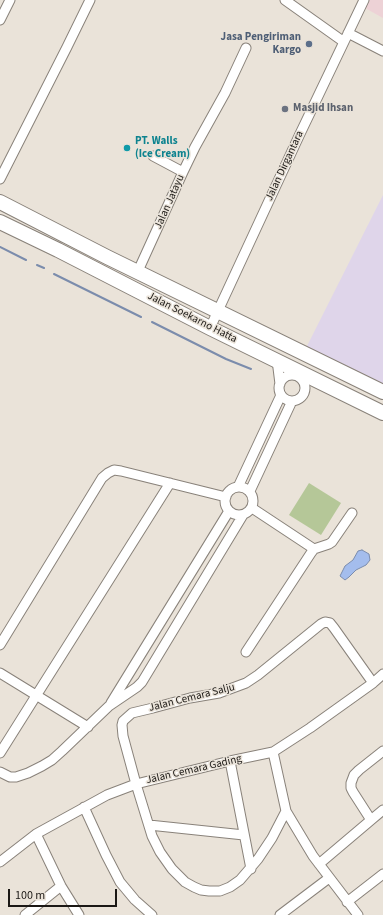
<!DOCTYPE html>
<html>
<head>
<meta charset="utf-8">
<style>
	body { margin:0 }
	#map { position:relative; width:383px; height:915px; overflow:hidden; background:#eae3d9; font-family:"Source Sans 3",sans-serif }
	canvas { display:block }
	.scale { position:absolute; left:8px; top:889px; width:109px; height:18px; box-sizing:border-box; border:2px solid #1b1815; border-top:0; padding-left:5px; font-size:12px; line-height:14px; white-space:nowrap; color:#1b1815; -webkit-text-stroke:3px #eae3d9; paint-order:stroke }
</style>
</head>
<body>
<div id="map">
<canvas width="383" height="915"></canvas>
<div class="scale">100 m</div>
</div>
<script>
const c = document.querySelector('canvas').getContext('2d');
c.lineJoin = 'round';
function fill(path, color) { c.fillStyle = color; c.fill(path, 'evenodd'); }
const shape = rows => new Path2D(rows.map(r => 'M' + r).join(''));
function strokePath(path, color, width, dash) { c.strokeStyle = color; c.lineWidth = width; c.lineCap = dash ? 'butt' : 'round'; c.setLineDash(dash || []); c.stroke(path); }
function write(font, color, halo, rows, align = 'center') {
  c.font = font + ' "Source Sans 3",sans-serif'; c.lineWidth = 3; c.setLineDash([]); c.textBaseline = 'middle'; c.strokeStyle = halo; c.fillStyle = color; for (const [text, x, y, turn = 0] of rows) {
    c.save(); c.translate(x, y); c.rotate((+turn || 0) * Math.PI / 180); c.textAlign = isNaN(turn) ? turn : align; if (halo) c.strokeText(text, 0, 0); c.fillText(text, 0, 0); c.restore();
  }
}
const commercial = shape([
	[383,195,383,389,305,350]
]);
const education = shape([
	[368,0,383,0,383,18,365,8]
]);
const green = shape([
	[309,483,341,503,321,535,289,515]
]);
const water = shape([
	[362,550,369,554,370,560,366,565,356,570,349,577,345,580,340,576,345,566,353,560,358,551,362,550]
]);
const stream = shape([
	[0,247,26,260],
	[37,265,44,268],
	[54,274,141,317],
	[152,322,226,359,251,369]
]);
const minor = shape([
	[285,0,344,42],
	[0,20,10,0],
	[348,33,383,51],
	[153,156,183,172],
	[0,179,67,47,90,0],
	[138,271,183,172,195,147,225,93,246,48],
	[210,328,299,136,364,0],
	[277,360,280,384],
	'279 388a13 13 0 1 1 26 0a13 13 0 1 1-26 0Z',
	'225 501a14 14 0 1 1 28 0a14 14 0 1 1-28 0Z',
	[238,487,281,395],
	[250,491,292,401],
	[314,549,329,544,332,542,352,513],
	[0,645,102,478,108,473,114,470,121,471,226,497],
	[246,652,311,553,314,549,252,508],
	[0,673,88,727],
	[111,703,229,511],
	[273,752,286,811,313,856,358,915],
	[0,753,170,483],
	[230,761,251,869],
	[0,772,10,777,16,777,28,773,42,766,52,760,62,751,109,706,137,687,142,682,243,515],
	[84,807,106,855,120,882,135,900,152,915],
	[286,811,272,838,258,859,240,880,230,887,220,891,209,891,201,890,194,887,185,882,172,869,160,852,152,836,136,784,123,736,122,725,123,721,132,713,153,708,190,698,219,693,246,683,258,675,321,624,325,622,330,623,334,628,373,683],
	[371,820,383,810],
	[149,825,244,835],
	[36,834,61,886,79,915],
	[0,862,36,834,107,795,136,784,230,761,273,752,310,728,373,683,383,674],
	[319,864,371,820,353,792,351,788,351,783,354,775,359,770,383,751],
	[347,902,383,874],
	[25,915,61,886],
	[280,915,329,878]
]);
const primary = shape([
	[0,202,107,257,383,392],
	[0,222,58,250,210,328,383,413]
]);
const markers = [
	[309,44,4,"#5c6f8a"],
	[285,109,4,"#6b7280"],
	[127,148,4,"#0f9aa8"]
];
const serviceNames = [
	["Jasa Pengiriman",301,38],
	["Kargo",301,51]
];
const worshipNames = [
	["Masjid Ihsan",293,109]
];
const cultureNames = [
	["PT. Walls",135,142],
	["(Ice Cream)",135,155]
];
const streetNames = [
	["Jalan Dirgantara",285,166,-65],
	["Jalan Jatayu",170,202,-66],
	["Jalan Soekarno Hatta",192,318,27],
	["Jalan Cemara Salju",192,698,-14],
	["Jalan Cemara Gading",194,770,-13]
];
fill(commercial, '#dfd5ea');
fill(education, '#edd2d6');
fill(green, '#b5c798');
fill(water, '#a4bded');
strokePath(water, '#7b8cac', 1);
strokePath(stream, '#7b8cac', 2);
strokePath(minor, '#89827a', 11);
strokePath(primary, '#89827a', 16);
strokePath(minor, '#fff', 9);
strokePath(primary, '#fff', 14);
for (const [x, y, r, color] of markers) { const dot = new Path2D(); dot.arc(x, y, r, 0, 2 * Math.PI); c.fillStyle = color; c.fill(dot); strokePath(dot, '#eae3d9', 1.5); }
write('bold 11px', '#4e5e75', '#eae3d9', serviceNames, 'right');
write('bold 11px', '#5b616d', '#eae3d9', worshipNames, 'left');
write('bold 11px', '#0d838f', '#eae3d9', cultureNames, 'left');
write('11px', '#1b1815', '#eae3d9', streetNames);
</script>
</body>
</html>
